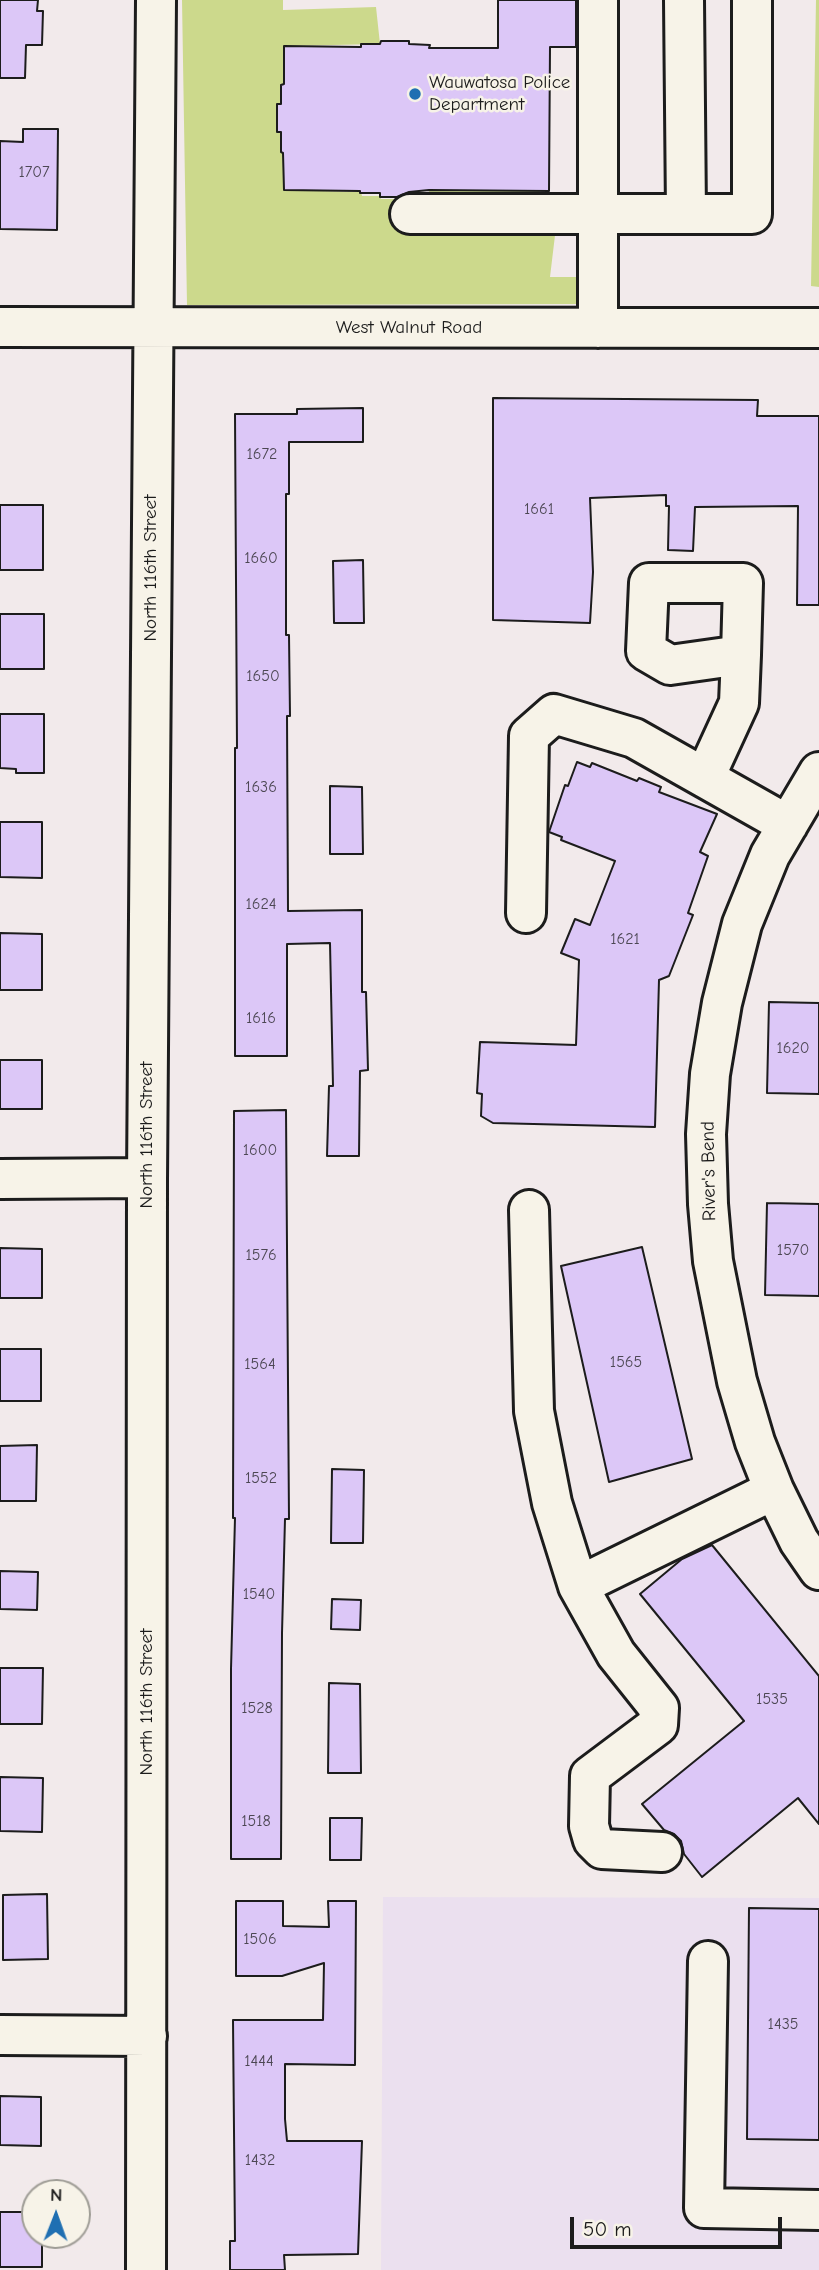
<!DOCTYPE html>
<html>
<head>
<meta charset="utf-8">
<style>
	body { margin:0 }
	#map { position:relative; width:819px; height:2270px; overflow:hidden; background:#f2eaeb; font-family:"Comic Neue",sans-serif }
	canvas { display:block }
	.north { position:absolute; left:21px; top:2179px; width:70px; height:70px; box-sizing:border-box; background:#f7f3e8; border:2px solid #9f9d96; border-radius:50%; rotate:1deg; font-size:19px; font-weight:700; line-height:28px; text-align:center; color:#1c1c1c }
	.north::after { content:''; display:block; margin:auto; width:24px; height:32px; background:#1f6fb2; clip-path:polygon(50% 0,100% 100%,50% 72%,0 100%) }
	.scale { position:absolute; left:570px; top:2217px; width:212px; height:32px; box-sizing:border-box; border:4px solid #1c1c1c; border-top:0; padding-left:9px; font-size:21px; line-height:24px; white-space:nowrap; color:#1c1c1c; -webkit-text-stroke:5px #f7f3e8; paint-order:stroke }
</style>
</head>
<body>
<div id="map">
<canvas width="819" height="2270"></canvas>
<div class="north">N</div>
<div class="scale">50 m</div>
</div>
<script>
const c = document.querySelector('canvas').getContext('2d');
c.lineJoin = 'round';
function fill(path, color) { c.fillStyle = color; c.fill(path, 'evenodd'); }
const shape = rows => new Path2D(rows.map(r => 'M' + r).join(''));
function strokePath(path, color, width, dash) { c.strokeStyle = color; c.lineWidth = width; c.lineCap = dash ? 'butt' : 'round'; c.setLineDash(dash || []); c.stroke(path); }
function write(font, color, halo, rows, align = 'center') {
  c.font = font + ' "Comic Neue",sans-serif'; c.lineWidth = 5; c.setLineDash([]); c.textBaseline = 'middle'; c.strokeStyle = halo; c.fillStyle = color; for (const [text, x, y, turn = 0] of rows) {
    c.save(); c.translate(x, y); c.rotate((+turn || 0) * Math.PI / 180); c.textAlign = isNaN(turn) ? turn : align; if (halo) c.strokeText(text, 0, 0); c.fillText(text, 0, 0); c.restore();
  }
}
const built = shape([
	[383,1897,819,1898,819,2270,381,2270]
]);
const green = shape([
	[182,0,283,0,283,10,376,7,380,44,287,46,286,83,278,130,282,134,284,152,284,190,361,192,362,196,380,196,381,199,412,199,413,194,429,194,429,191,539,191,556,227,550,277,586,277,579,304,187,305],
	[816,0,819,0,819,287,811,286]
]);
const building = shape([
	[0,0,38,0,37,11,43,11,42,45,26,45,25,78,0,78,0,0],
	[498,0,576,0,576,47,550,47,549,191,429,190,409,192,397,197,380,197,380,193,360,193,360,191,284,190,283,153,281,152,281,132,277,132,277,104,281,104,281,85,284,84,284,46,361,47,361,44,380,44,381,41,409,41,409,44,430,45,429,48,498,48,498,0],
	[23,129,58,129,57,230,0,229,0,141,23,142,23,129],
	[493,398,758,400,757,416,819,416,819,605,797,605,798,506,695,507,693,551,668,550,669,506,666,506,666,495,590,498,593,572,590,623,493,620,493,398],
	[363,408,363,442,289,442,289,494,286,494,286,635,289,635,290,716,287,716,288,911,362,910,362,992,366,992,368,1070,360,1071,359,1156,327,1156,329,1086,333,1086,330,943,287,944,287,1056,235,1056,235,748,237,748,235,414,297,414,297,409,363,408],
	[0,505,43,505,43,570,0,570,0,505],
	[363,560,364,623,334,623,333,561,363,560],
	[0,614,44,614,44,669,0,669,0,614],
	[0,714,44,714,44,773,16,773,16,769,0,768,0,714],
	[577,762,590,767,592,763,637,781,639,778,661,787,659,792,717,814,700,852,708,856,688,913,693,915,669,976,659,980,655,1127,493,1123,481,1116,482,1094,477,1093,480,1042,576,1045,579,960,561,953,575,919,590,925,615,861,561,840,562,837,549,832,565,785,568,786,577,762],
	[330,786,362,787,363,854,330,854,330,786],
	[0,822,42,822,42,878,0,877,0,822],
	[0,933,42,934,42,990,0,990,0,933],
	[769,1002,819,1003,819,1094,767,1093,769,1002],
	[0,1060,42,1060,42,1109,0,1109,0,1060],
	[286,1110,289,1519,285,1519,282,1633,281,1859,231,1859,231,1669,235,1518,233,1518,234,1111,286,1110],
	[767,1203,819,1204,819,1296,765,1295,767,1203],
	[642,1247,692,1459,609,1482,561,1266,642,1247],
	[0,1248,42,1249,42,1298,0,1298,0,1248],
	[0,1349,41,1349,41,1401,0,1401,0,1349],
	[37,1445,36,1501,0,1501,0,1446,37,1445],
	[332,1469,364,1470,363,1543,331,1543,332,1469],
	[712,1545,819,1676,819,1824,798,1798,702,1877,684,1854,681,1841,674,1834,664,1830,642,1804,744,1721,640,1594,682,1559,712,1545],
	[0,1571,38,1572,37,1610,0,1609,0,1571],
	[332,1599,361,1600,360,1630,331,1629,332,1599],
	[0,1668,43,1668,42,1724,0,1724,0,1668],
	[329,1683,360,1684,361,1773,328,1773,329,1683],
	[0,1777,43,1778,42,1832,0,1831,0,1777],
	[330,1818,362,1818,361,1860,330,1860,330,1818],
	[47,1894,48,1959,3,1960,3,1895,47,1894],
	[236,1901,283,1901,283,1926,329,1927,328,1901,356,1901,355,2065,285,2064,285,2119,287,2141,362,2141,358,2254,284,2255,285,2270,230,2270,230,2241,235,2241,233,2020,323,2020,324,1963,282,1976,236,1976,236,1901],
	[749,1908,819,1909,819,2140,747,2139,749,1908],
	[0,2096,41,2097,41,2146,0,2145,0,2096],
	[0,2212,35,2212,35,2235,42,2235,42,2267,0,2267,0,2212]
]);
const minor = shape([
	[598,0,598,328],
	[684,0,686,214],
	[410,214,752,214,752,0],
	[0,327,819,328],
	[819,772,770,855,742,924,722,1003,710,1074,706,1134,708,1204,713,1261,737,1381,755,1442,774,1490,799,1541,819,1570],
	[705,777,739,703,741,655,743,583,649,583,646,651,670,665,741,655],
	[526,913,529,736,554,714,634,738,788,825],
	[0,1179,147,1178],
	[529,1210,534,1411,552,1503,578,1586,616,1654,659,1708,658,1725,590,1776,589,1826,593,1840,602,1849,662,1852],
	[578,1586,774,1490],
	[708,1961,704,2208,819,2210],
	[0,2035,147,2036],
	[146,2270,147,1178,156,0]
]);
const markers = [
	[415,94,7,"#1f6fb2"]
];
const numberNames = [
	["1707",34,172],
	["1672",262,454],
	["1661",539,509],
	["1660",261,558],
	["1650",263,676],
	["1636",261,787],
	["1624",261,904],
	["1621",625,939],
	["1616",261,1018],
	["1620",793,1048],
	["1600",260,1150],
	["1570",793,1250],
	["1576",261,1255],
	["1565",626,1362],
	["1564",260,1364],
	["1552",261,1478],
	["1540",259,1594],
	["1535",772,1699],
	["1528",257,1708],
	["1518",256,1821],
	["1506",260,1939],
	["1435",783,2024],
	["1444",259,2061],
	["1432",260,2160]
];
const poiNames = [
	["Wauwatosa Police",429,83],
	["Department",429,105]
];
const streetNames = [
	["West Walnut Road",409,328],
	["North 116th Street",151,568,-90],
	["North 116th Street",147,1135,-90],
	["River's Bend",709,1171,-91],
	["North 116th Street",147,1702,-90]
];
fill(built, '#ebe0ef');
fill(green, '#ccd98c');
fill(building, '#dcc7f7');
strokePath(building, '#1c1c1c', 2);
strokePath(minor, '#1c1c1c', 44);
strokePath(minor, '#f7f3e8', 38);
for (const [x, y, r, color] of markers) { const dot = new Path2D(); dot.arc(x, y, r, 0, 2 * Math.PI); c.fillStyle = color; c.fill(dot); strokePath(dot, '#f7f3e8', 2.5); }
write('16px', '#4c4753', null, numberNames);
write('19px', '#1c1c1c', '#f7f3e8', poiNames, 'left');
write('19px', '#1c1c1c', '#f7f3e8', streetNames);
</script>
</body>
</html>
